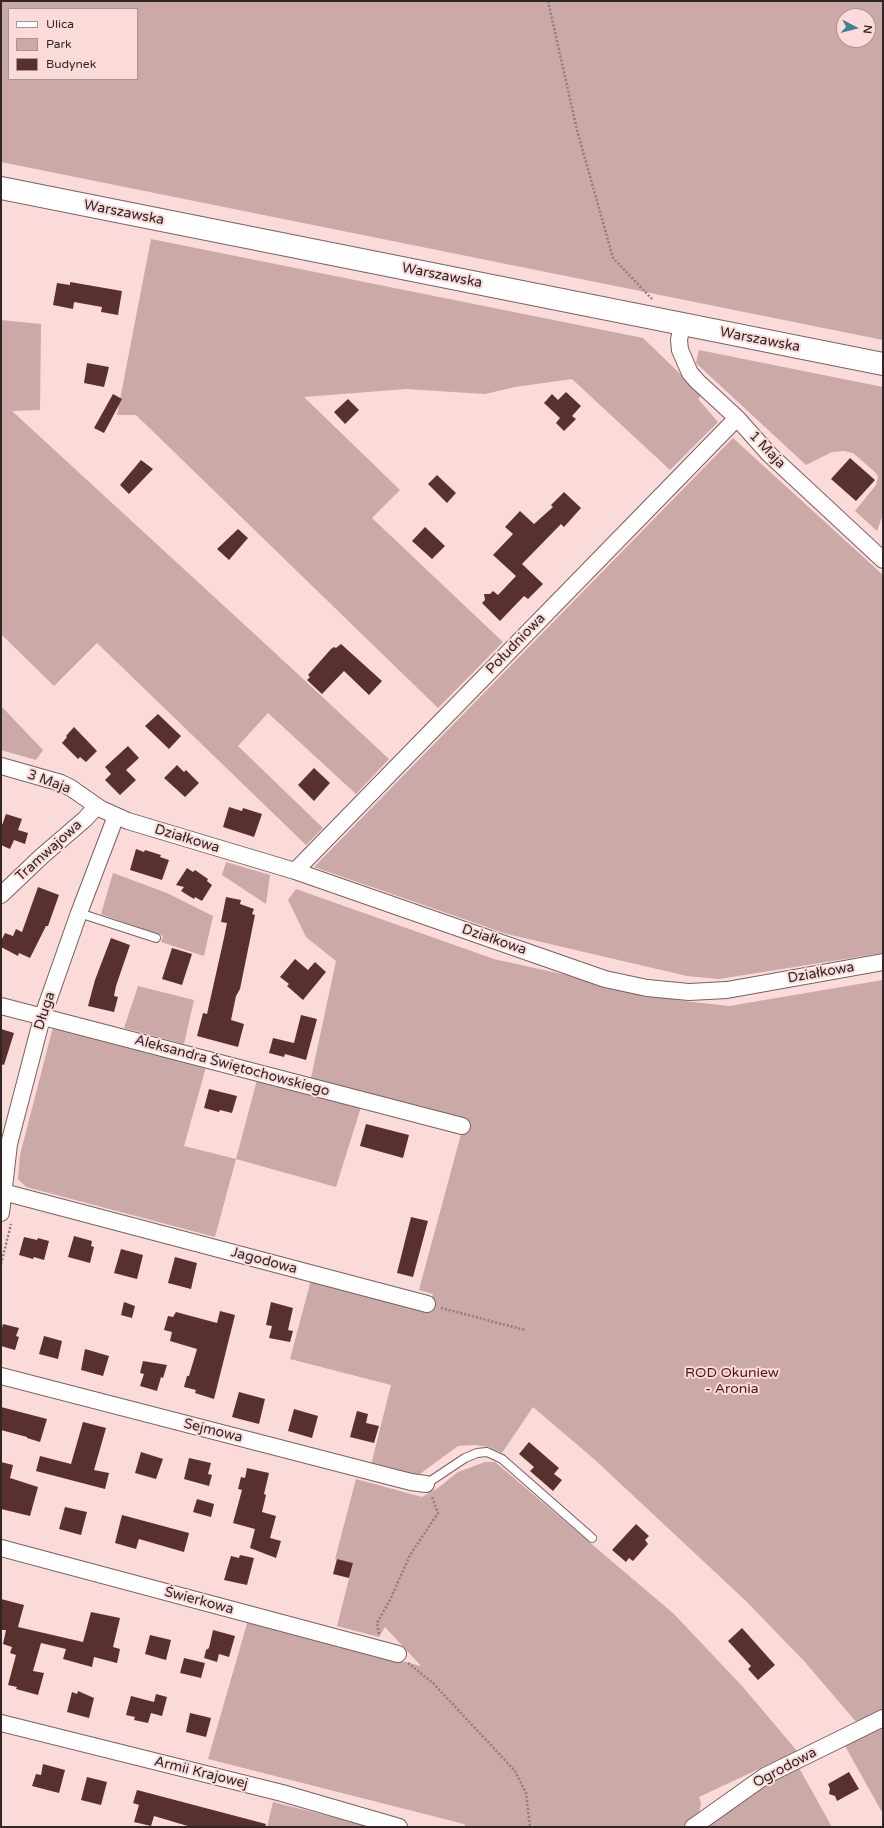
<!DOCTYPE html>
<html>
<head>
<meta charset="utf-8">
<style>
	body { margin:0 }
	#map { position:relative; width:884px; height:1828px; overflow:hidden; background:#fadbd9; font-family:"Varela Round",sans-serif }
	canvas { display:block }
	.frame { position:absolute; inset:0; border:2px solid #312625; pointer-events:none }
	.legend { position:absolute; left:8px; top:8px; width:130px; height:72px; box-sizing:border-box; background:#fadbd9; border:1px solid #aa9391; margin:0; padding:5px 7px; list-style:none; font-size:12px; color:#312625 }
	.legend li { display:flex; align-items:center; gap:8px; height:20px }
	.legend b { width:20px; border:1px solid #aa9391 }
	.north { position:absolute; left:836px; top:8px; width:40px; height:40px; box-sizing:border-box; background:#fadbd9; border:1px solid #aa9391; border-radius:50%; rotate:97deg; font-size:11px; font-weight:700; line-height:16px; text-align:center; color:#312625 }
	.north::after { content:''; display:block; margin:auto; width:14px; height:18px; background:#3e8291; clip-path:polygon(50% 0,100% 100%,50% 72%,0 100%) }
</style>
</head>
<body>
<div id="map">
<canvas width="884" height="1828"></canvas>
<div class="frame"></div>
<ul class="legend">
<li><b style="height:5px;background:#fff"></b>Ulica</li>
<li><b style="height:11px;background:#caa9a7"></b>Park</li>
<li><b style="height:11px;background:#58312f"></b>Budynek</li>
</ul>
<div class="north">N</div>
</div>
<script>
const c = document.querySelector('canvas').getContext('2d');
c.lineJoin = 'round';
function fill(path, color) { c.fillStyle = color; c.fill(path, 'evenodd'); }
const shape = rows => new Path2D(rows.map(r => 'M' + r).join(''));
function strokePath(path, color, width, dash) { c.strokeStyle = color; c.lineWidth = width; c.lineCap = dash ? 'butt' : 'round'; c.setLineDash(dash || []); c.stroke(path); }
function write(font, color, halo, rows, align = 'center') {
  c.font = font + ' "Varela Round",sans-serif'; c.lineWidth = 4; c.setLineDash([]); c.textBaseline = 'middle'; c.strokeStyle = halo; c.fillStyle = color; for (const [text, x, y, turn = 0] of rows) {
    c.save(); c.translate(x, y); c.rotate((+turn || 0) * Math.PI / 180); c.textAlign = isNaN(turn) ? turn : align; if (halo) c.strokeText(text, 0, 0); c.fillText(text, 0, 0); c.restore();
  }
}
const green = shape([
	[1,1,883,1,883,340,1,162],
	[9,9,137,9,137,79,9,79],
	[844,16,868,16,868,40,844,40],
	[151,239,643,338,702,395,698,399,718,422,670,470,572,379,515,387,485,394,406,389,304,397,400,490,372,518,503,642,438,708,136,415,117,415],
	[1,320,41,324,40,410,12,411,273,651,389,759,356,794,268,713,238,746,323,828,306,845,97,643,54,686,1,634],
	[699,350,883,387,883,514,877,531,855,511,876,485,878,477,876,473,853,453,844,451,832,452,806,465,696,363],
	[733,438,883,575,883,953,719,979,687,976,507,934,314,867],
	[1,706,43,750,36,760,1,750],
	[226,862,270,875,266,904,222,875],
	[113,873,167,893,213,916,204,956,161,942,163,936,101,914],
	[296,889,494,959,684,1001,729,1006,883,980,883,1712,858,1724,804,1661,746,1601,594,1459,533,1407,502,1453,489,1447,475,1445,458,1446,417,1476,371,1465,391,1385,290,1359,311,1280,427,1310,433,1294,419,1290,461,1134,467,1120,311,1078,336,961,306,937,288,900],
	[138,986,194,1000,184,1044,124,1028],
	[53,1027,206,1067,184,1146,236,1159,257,1080,361,1107,336,1187,236,1159,215,1237,26,1187,18,1179,20,1155],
	[485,1462,495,1462,674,1614,743,1687,797,1751,699,1797,701,1804,699,1813,684,1827,466,1827,464,1824,208,1759,248,1620,421,1666,385,1627,379,1637,337,1626,353,1563,335,1559,356,1479,422,1497,438,1488,458,1472],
	[883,1726,883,1814,845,1746],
	[798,1766,832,1827,706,1827,744,1797],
	[273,1802,372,1827,267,1827]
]);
const building = shape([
	[70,282,122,291,118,315,101,312,102,307,74,302,73,309,53,305,57,283,70,285],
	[87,363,109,367,104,387,84,383],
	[566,392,581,406,572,416,576,419,564,431,556,423,560,418,544,403,552,394,558,400],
	[113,394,122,399,104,433,94,428],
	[348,399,359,410,345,424,334,412],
	[850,458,875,480,856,501,831,479],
	[141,460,153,469,129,494,120,485],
	[437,475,456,493,447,503,428,484],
	[564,492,581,508,564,527,561,524,522,564,543,584,528,599,524,596,500,621,482,603,485,600,484,594,490,594,493,591,498,595,516,576,493,555,513,534,505,527,520,511,534,524,553,507,551,505],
	[425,527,445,546,432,559,412,541],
	[238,529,248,538,229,560,217,549],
	[341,644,382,681,369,695,344,671,322,694,307,680,310,677,308,675,331,649,334,647,336,648],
	[158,714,181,736,169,749,145,726],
	[74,727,97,751,86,762,80,757,78,759,62,743,67,737,66,736],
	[128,746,139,758,126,770,136,780,120,795,105,780,111,774,105,767],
	[177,765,184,772,186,770,199,783,185,797,164,778],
	[314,768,330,783,314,801,298,785],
	[229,807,242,811,243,808,262,814,254,837,223,827],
	[6,814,22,819,18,830,28,833,25,844,14,840,10,849,1,845,1,828],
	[136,849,144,852,145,850,161,855,160,857,169,860,162,880,130,870],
	[187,868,193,872,195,870,208,879,207,881,212,885,202,901,195,897,194,899,181,891,184,887,176,885],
	[38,887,59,895,48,926,46,926,30,958,19,953,18,956,1,947,1,941,5,933,13,936,16,929,22,932],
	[226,897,241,900,240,904,254,909,252,914,255,915,240,989,236,996,231,1020,244,1024,238,1047,197,1036,203,1013,207,1014,224,938,227,923,221,922],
	[111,938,130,945,116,986,114,996,118,997,114,1012,88,1006,95,980],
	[172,948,192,954,182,985,162,979],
	[295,959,308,970,315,962,326,972,303,1000,287,986,289,984,280,977],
	[301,1015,317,1019,306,1060,285,1054,284,1057,269,1053,273,1038,294,1043],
	[1,1029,14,1033,4,1065,1,1064],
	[209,1089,237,1096,232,1113,220,1110,219,1112,204,1108],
	[366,1124,409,1135,403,1158,360,1146],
	[411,1217,428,1221,413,1277,397,1273],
	[74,1236,92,1241,91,1246,94,1247,90,1263,68,1257],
	[24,1237,37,1240,38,1238,49,1241,44,1260,34,1257,33,1259,19,1255],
	[121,1249,143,1255,137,1279,114,1273],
	[175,1257,197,1263,191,1289,168,1283],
	[124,1302,135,1306,132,1318,121,1315],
	[271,1302,293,1308,288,1330,293,1331,290,1342,269,1338,272,1326,266,1325],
	[220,1311,235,1315,214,1399,195,1393,196,1390,184,1387,187,1376,189,1376,197,1349,170,1341,172,1332,164,1330,168,1316,173,1317,176,1312,217,1323],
	[3,1324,19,1328,16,1336,19,1337,15,1350,1,1346,1,1332],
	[44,1336,62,1341,58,1359,39,1354],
	[85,1349,109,1356,103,1376,81,1370],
	[143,1361,167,1365,163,1378,161,1377,157,1391,140,1386,144,1374,140,1373],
	[239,1392,265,1399,259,1424,232,1417],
	[1,1407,47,1419,40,1442,27,1438,27,1437,1,1430],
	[294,1409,318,1416,312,1438,288,1431],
	[357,1411,368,1414,366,1423,379,1426,374,1443,350,1437],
	[83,1422,106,1428,94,1470,109,1473,105,1489,36,1471,40,1456,71,1464],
	[529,1442,559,1468,554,1474,562,1480,553,1491,530,1471,534,1467,519,1454],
	[141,1452,163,1459,156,1479,135,1473],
	[189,1458,211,1463,208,1474,212,1475,209,1486,184,1479],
	[1,1462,13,1465,10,1478,38,1487,30,1516,1,1509],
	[247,1468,269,1473,264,1494,266,1495,262,1512,276,1516,270,1538,281,1541,276,1558,250,1548,255,1529,233,1523,242,1490,238,1489,241,1477,245,1478],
	[197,1499,214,1504,211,1517,193,1512],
	[65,1507,87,1512,81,1535,59,1529],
	[122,1515,189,1533,184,1552,139,1539,136,1549,115,1543],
	[636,1524,649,1536,645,1540,648,1544,633,1561,629,1558,626,1562,612,1550],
	[240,1555,254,1558,247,1585,224,1580,231,1556,239,1558],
	[337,1559,353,1563,349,1578,333,1574],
	[1,1599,24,1605,18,1627,83,1642,91,1612,120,1618,113,1647,120,1649,117,1663,94,1657,92,1667,63,1659,66,1649,41,1643,33,1671,44,1673,38,1695,16,1689,17,1687,8,1685,16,1655,10,1653,12,1647,3,1644,6,1630,1,1630],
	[742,1628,775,1665,758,1680,748,1669,751,1666,728,1641],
	[213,1630,235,1636,229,1657,219,1654,217,1662,204,1658,206,1650,209,1648],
	[150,1635,171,1640,166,1660,145,1654],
	[184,1658,205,1663,201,1678,180,1673],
	[78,1691,94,1698,89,1718,67,1712,72,1692,77,1694],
	[156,1694,167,1697,162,1716,151,1713,148,1723,134,1720,135,1717,126,1715,131,1696,154,1702],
	[190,1713,211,1718,206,1737,186,1732],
	[43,1764,65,1770,59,1793,32,1786,36,1774,41,1775],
	[849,1772,859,1789,837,1801,835,1796,829,1794,830,1789,828,1784],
	[87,1777,107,1782,101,1805,81,1800],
	[137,1790,266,1824,265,1827,191,1827,154,1816,151,1826,134,1822,139,1805,133,1803]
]);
const path = shape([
	[548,1,577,130,613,258,652,299],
	[1,1264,11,1224],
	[441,1308,525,1330],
	[379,1634,377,1623,390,1600,410,1555,438,1513,432,1497],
	[408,1663,433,1683,515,1771,526,1793,530,1827]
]);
const lane = shape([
	[79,913,156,938],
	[426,1484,465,1458,477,1453,487,1452,502,1459,592,1538]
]);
const street = shape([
	[682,324,679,340,680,350,690,373,697,381,737,418,769,454,883,560],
	[1,766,61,783,71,788,101,809,128,821,295,871,605,979,647,988,689,992,727,990,883,962],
	[295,871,737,418],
	[1,895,42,856,85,819,97,806],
	[1,1006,462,1126],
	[3,1192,427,1304],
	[1,1213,9,1144,42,1018,79,913,116,816],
	[1,1376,411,1482,426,1484],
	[1,1548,398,1654],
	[1,1723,282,1793,399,1827],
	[693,1827,765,1776,883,1718]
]);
const secondary = shape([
	[1,188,883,364]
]);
const streetNames = [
	["Warszawska",124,213,11],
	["Warszawska",442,276,11],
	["Warszawska",760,340,11],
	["1 Maja",767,450,46],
	["Południowa",516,644,-46],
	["3 Maja",49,782,20],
	["Działkowa",187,839,17],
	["Tramwajowa",49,851,-42],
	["Działkowa",494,940,19],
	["Działkowa",821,973,-10],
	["Długa",45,1011,-72],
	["Aleksandra Świętochowskiego",232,1066,15],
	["Jagodowa",264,1261,15],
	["Sejmowa",213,1431,14],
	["Świerkowa",199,1601,15],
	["Ogrodowa",785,1768,-28],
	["Armii Krajowej",201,1773,14]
];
const parkNames = [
	["ROD Okuniew",732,1373],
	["- Aronia",732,1389]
];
fill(green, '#caa9a7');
fill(building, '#58312f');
strokePath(lane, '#7a5f5e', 10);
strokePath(street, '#7a5f5e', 18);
strokePath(secondary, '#7a5f5e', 24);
strokePath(path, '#937e7d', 2.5, [2, 2]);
strokePath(lane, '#fff', 8);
strokePath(street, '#fff', 16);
strokePath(secondary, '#fff', 22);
write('14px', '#312625', '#fadbd9', streetNames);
write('14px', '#4e1316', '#fadbd9', parkNames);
</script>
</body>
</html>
